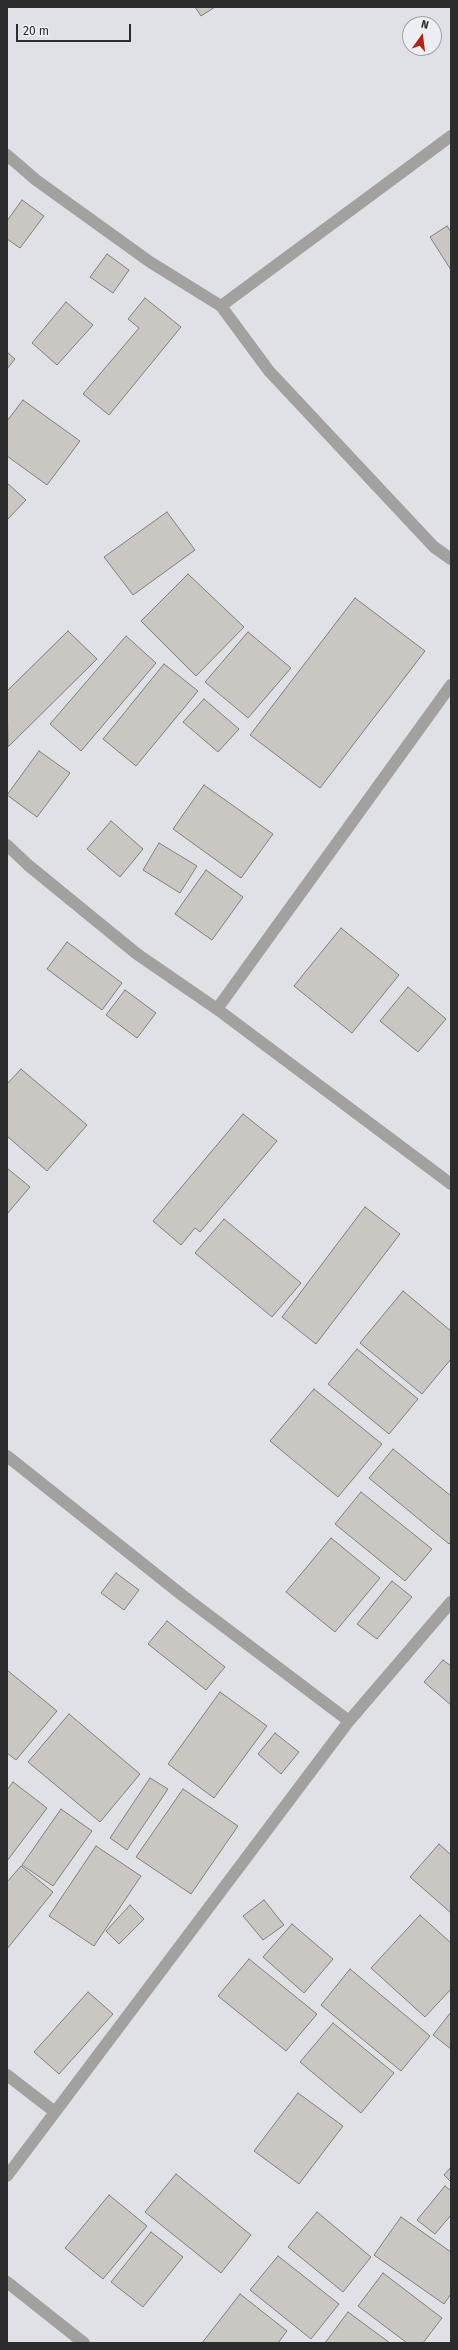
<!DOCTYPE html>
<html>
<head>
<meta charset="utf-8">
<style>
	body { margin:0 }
	#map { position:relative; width:458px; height:2350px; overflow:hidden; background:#e0e1e7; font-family:"Fira Sans",sans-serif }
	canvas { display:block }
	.frame { position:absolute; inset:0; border:8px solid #2c2c2f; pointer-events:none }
	.north { position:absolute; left:402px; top:16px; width:40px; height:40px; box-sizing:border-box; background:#edeef4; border:1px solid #a0a0a5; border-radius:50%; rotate:14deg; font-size:11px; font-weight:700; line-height:16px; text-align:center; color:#2c2c2f }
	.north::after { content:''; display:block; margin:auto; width:14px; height:18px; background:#b22318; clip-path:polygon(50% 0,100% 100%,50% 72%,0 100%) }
	.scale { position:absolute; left:16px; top:24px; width:115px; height:18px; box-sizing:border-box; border:2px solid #2c2c2f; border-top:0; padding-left:5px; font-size:12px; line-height:14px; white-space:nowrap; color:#2c2c2f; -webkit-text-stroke:3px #edeef4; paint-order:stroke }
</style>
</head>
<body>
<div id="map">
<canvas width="458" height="2350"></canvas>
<div class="frame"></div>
<div class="north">N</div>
<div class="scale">20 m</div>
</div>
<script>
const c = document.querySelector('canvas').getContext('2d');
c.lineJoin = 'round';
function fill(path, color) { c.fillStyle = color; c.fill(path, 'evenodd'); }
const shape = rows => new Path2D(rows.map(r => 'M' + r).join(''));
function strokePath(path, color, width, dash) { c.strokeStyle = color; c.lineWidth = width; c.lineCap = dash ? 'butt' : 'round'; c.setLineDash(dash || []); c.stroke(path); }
const building = shape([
	[195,7,215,7,201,16,195,7],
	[22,200,44,216,20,248,7,239,7,221,22,200],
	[447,226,451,232,451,270,430,237,447,226],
	[107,254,129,270,113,293,90,277,107,254],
	[145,298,181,327,109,415,83,394,139,328,128,319,145,298],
	[66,302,93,325,57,365,32,343,66,302],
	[7,352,15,359,7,369,7,352],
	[23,400,80,441,47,485,7,456,7,421,23,400],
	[7,483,26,500,7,520,7,483],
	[167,512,195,550,133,595,104,557,167,512],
	[188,574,244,627,196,676,141,621,188,574],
	[355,598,425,651,320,788,250,735,355,598],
	[68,631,97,659,8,747,7,691,68,631],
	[248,632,291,668,248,718,205,682,248,632],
	[126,636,156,663,81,751,50,724,126,636],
	[164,664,198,691,136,766,103,739,164,664],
	[204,699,239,729,218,752,183,722,204,699],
	[39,751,70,773,37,817,7,795,39,751],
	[204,785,273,834,241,878,173,829,204,785],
	[111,821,143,849,120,877,87,849,111,821],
	[159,843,197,866,180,893,143,870,159,843],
	[206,870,243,897,212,940,175,914,206,870],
	[341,928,399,975,352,1033,294,986,341,928],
	[67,942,122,983,102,1010,47,969,67,942],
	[408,987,446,1019,418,1052,380,1021,408,987],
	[125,990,156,1013,137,1038,106,1015,125,990],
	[21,1069,87,1125,47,1171,7,1136,7,1084,21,1069],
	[243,1114,277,1141,200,1232,195,1228,181,1245,153,1221,243,1114],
	[7,1168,30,1187,7,1214,7,1168],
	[365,1207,400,1234,316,1344,282,1317,365,1207],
	[224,1219,301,1283,272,1317,195,1253,224,1219],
	[403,1291,451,1331,451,1359,422,1394,360,1343,403,1291],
	[357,1349,418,1399,389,1434,328,1384,357,1349],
	[314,1389,382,1444,338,1497,270,1441,314,1389],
	[393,1449,451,1496,451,1542,449,1544,369,1478,393,1449],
	[361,1492,432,1549,405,1581,335,1524,361,1492],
	[331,1538,380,1578,335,1632,286,1592,331,1538],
	[116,1573,139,1590,124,1610,101,1593,116,1573],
	[392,1581,412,1597,377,1639,357,1624,392,1581],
	[167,1621,225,1667,206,1690,148,1644,167,1621],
	[443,1660,451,1666,451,1705,424,1682,443,1660],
	[7,1670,57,1711,16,1760,7,1753,7,1670],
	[220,1692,267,1726,214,1798,168,1764,220,1692],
	[69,1714,140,1774,100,1822,28,1762,69,1714],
	[275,1733,299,1752,281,1774,258,1754,275,1733],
	[150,1778,168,1789,127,1850,110,1838,150,1778],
	[13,1782,47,1808,7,1861,7,1790,13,1782],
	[183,1789,238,1826,191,1894,136,1857,183,1789],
	[61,1809,92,1831,53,1886,22,1865,61,1809],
	[439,1844,451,1855,451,1913,410,1877,439,1844],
	[96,1846,141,1876,94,1946,49,1916,96,1846],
	[21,1866,53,1892,7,1949,7,1882,21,1866],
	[264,1900,284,1925,263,1940,243,1916,264,1900],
	[130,1905,144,1919,119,1944,106,1931,130,1905],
	[420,1915,451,1943,451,1989,425,2017,371,1968,420,1915],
	[292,1924,333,1959,304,1993,263,1957,292,1924],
	[249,1959,317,2014,286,2051,218,1996,249,1959],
	[350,1969,430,2036,401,2071,321,2005,350,1969],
	[88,1992,113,2014,59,2074,34,2052,88,1992],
	[451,2012,451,2049,433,2035,451,2012],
	[333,2023,394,2073,361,2113,300,2062,333,2023],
	[298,2093,343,2126,299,2184,254,2151,298,2093],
	[451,2167,451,2182,444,2175,451,2167],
	[176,2174,251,2235,221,2273,145,2212,176,2174],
	[445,2186,451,2191,451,2215,435,2234,417,2220,445,2186],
	[109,2195,147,2226,103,2279,65,2248,109,2195],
	[317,2212,371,2257,343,2292,288,2247,317,2212],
	[401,2217,451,2252,451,2294,444,2304,374,2255,401,2217],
	[151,2232,183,2257,143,2307,111,2282,151,2232],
	[278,2256,339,2304,311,2339,250,2290,278,2256],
	[383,2273,442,2318,423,2343,407,2343,358,2306,383,2273],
	[240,2294,287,2331,278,2343,202,2343,240,2294],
	[348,2312,390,2343,325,2343,348,2312]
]);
const street = shape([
	[7,155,36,180,150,262,221,306,269,371,434,547,451,559],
	[221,306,451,136],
	[7,845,28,865,137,954,217,1009,451,1184],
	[217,1009,451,685],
	[7,1456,182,1595,349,1721],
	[7,2075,55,2112],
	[7,2176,349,1721,451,1602],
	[7,2282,84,2343]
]);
fill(building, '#cac6c1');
strokePath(building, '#827f79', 1);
strokePath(street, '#a3a0a0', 12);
</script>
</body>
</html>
